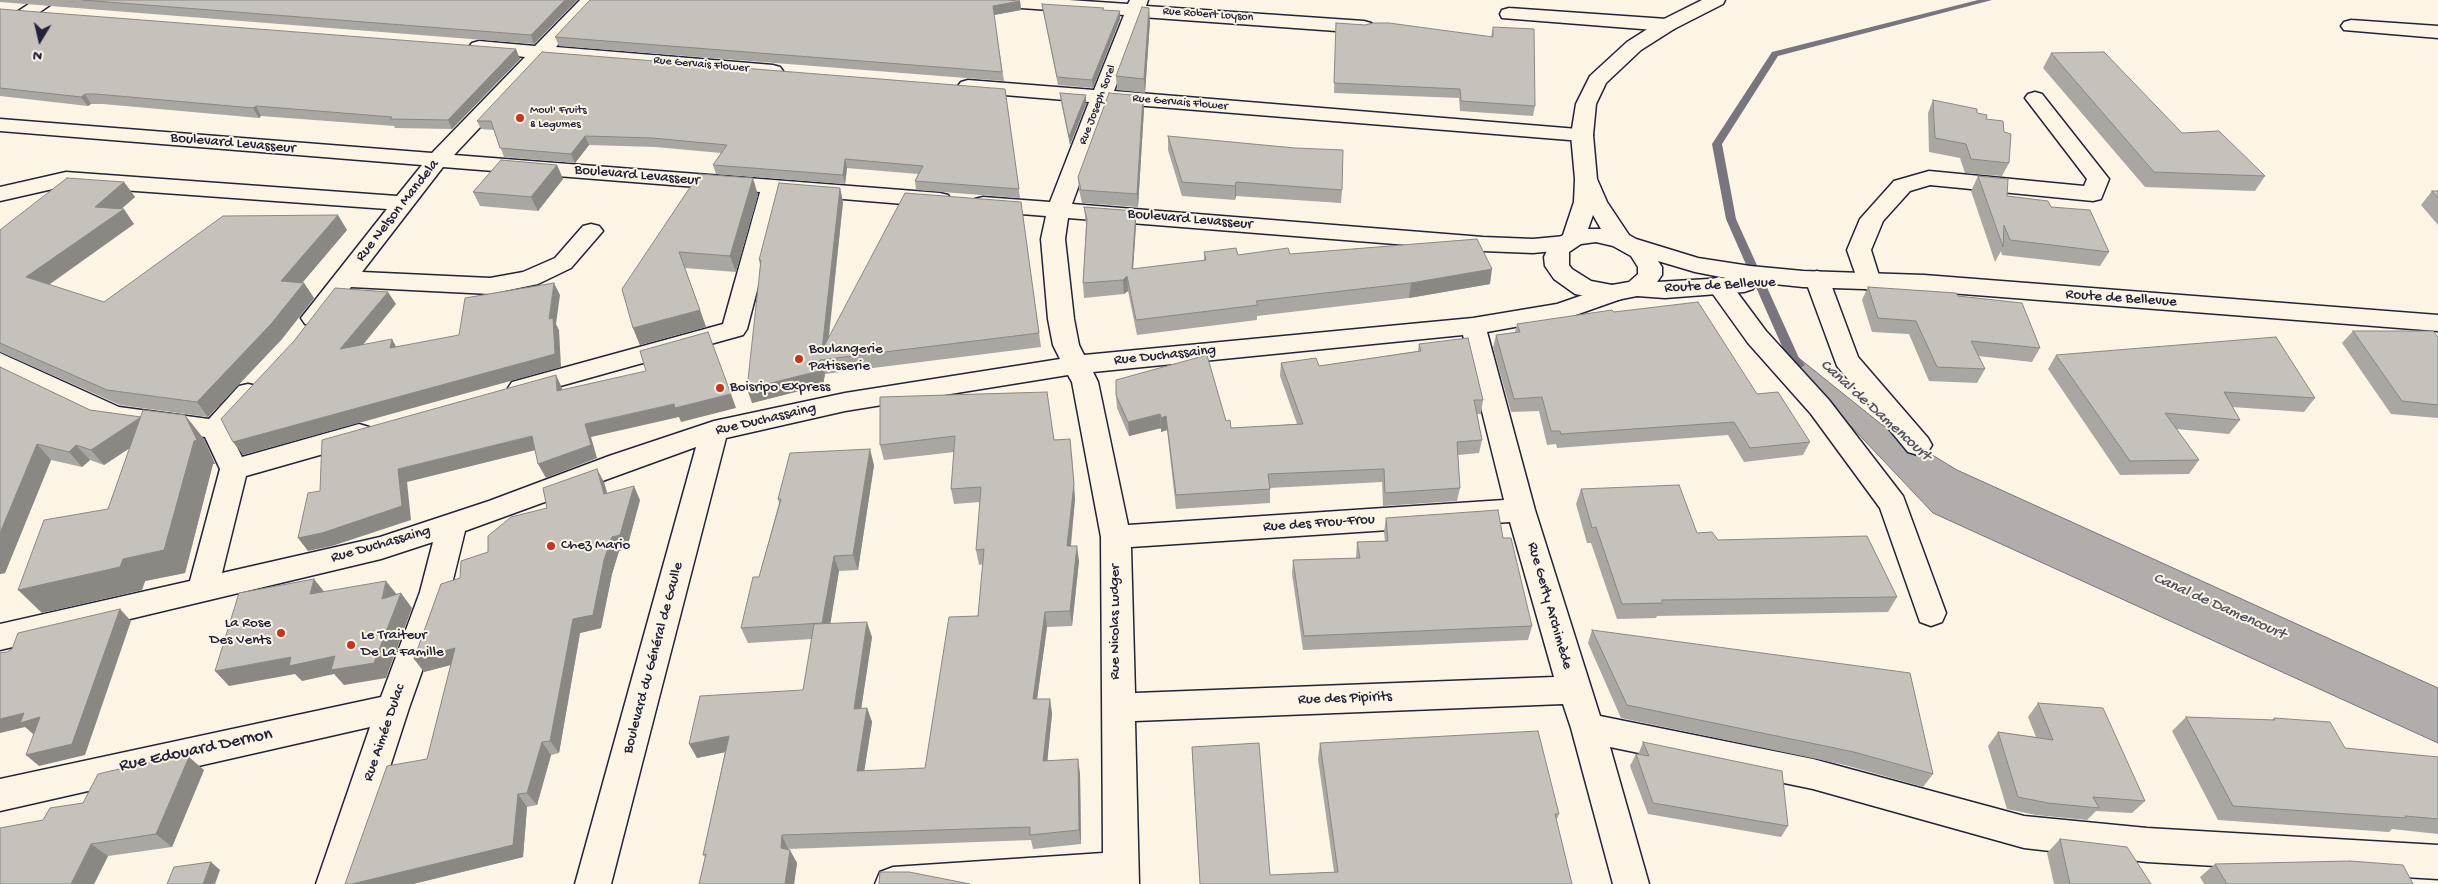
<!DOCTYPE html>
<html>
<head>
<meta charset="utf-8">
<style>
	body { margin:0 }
	#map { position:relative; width:2438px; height:884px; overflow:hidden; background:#fcf5e5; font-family:"Gochi Hand",sans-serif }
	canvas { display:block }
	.north { position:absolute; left:15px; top:15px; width:50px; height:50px; -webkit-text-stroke:4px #fcf5e5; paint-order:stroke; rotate:189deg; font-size:14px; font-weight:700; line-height:20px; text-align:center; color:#22223b }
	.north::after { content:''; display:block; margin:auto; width:18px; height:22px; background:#22223b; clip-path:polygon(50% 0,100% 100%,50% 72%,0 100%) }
</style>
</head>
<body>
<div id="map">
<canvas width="2438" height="884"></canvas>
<div class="north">N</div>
</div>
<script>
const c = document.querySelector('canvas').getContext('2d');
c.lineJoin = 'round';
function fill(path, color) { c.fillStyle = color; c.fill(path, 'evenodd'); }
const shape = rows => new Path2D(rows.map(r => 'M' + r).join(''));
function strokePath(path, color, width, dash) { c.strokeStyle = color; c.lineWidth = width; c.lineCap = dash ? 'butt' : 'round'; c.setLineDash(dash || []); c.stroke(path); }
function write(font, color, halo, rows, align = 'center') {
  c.font = font + ' "Gochi Hand",sans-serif'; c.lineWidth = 4; c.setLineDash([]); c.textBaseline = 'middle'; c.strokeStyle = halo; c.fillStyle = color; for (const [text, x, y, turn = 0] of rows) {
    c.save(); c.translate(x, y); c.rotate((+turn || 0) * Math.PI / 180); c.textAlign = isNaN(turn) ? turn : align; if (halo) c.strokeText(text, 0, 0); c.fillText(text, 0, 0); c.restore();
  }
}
const water = shape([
	[1790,351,1881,424,1957,470,2438,688,2438,743,1933,513,1794,366,1790,351]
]);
const stream = shape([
	[1978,0,1992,0,1778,56,1722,144,1736,219,1799,358,1805,365,1799,369,1795,368,1788,360,1726,219,1712,144,1772,52,1978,0]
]);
const minor = shape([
	[35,0,57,0,7,35,0,37,0,23,35,0],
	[580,0,599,0,556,47,773,65,780,67,783,71,780,75,773,77,545,58,454,155,940,193,948,195,951,200,948,205,940,207,782,194,747,329,743,335,521,397,512,394,508,388,512,382,723,324,760,192,443,167,362,272,490,278,523,272,555,258,583,226,591,224,599,226,603,231,571,268,538,284,490,294,351,287,323,324,314,326,305,324,301,318,387,209,66,186,0,201,0,187,66,172,397,196,422,165,0,131,0,119,432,153,525,57,472,51,469,47,472,43,479,41,535,46,580,0],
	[982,0,1069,0,1128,4,1130,0,1148,0,1146,6,1364,21,1371,23,1374,27,1371,31,1364,33,1142,17,1114,91,1590,130,1593,135,1590,140,1582,141,1109,103,1072,204,1483,237,1533,239,1565,236,1573,238,1577,243,1573,248,1565,250,1533,253,1483,251,1068,218,1065,239,1074,319,1079,345,1084,355,1473,318,1557,304,1612,285,1621,287,1624,293,1621,299,1570,317,1487,332,1535,510,1600,716,1813,759,2024,816,2147,828,2438,845,2438,879,2147,862,2024,848,1813,789,1610,747,1649,884,1613,884,1571,728,1563,704,1135,721,1139,884,875,884,880,872,893,867,1103,853,1101,537,1072,382,1068,375,845,411,726,438,611,884,575,884,696,447,465,531,450,592,409,708,352,884,316,884,370,727,0,811,0,779,381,697,420,592,433,542,381,559,0,650,0,624,190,581,220,469,205,437,104,423,0,373,0,353,119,407,209,419,239,386,248,384,257,386,261,393,257,400,229,431,242,457,359,424,369,427,373,434,369,441,246,476,222,573,380,537,489,501,609,456,714,421,845,393,1060,359,1053,345,1048,319,1041,239,1046,216,983,211,975,209,972,204,975,199,983,197,1050,202,1089,102,968,92,961,90,958,86,961,82,968,80,1094,90,1124,15,991,6,984,4,982,0],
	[1463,335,1504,500,1128,525,1098,382,1093,372,1463,335],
	[1510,522,1554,677,1135,693,1131,547,1510,522],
	[1509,8,1667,19,1674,21,1677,25,1674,29,1667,31,1502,18,1500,14,1502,10,1509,8],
	[2351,20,2438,26,2438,38,2344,30,2341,26,2344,22,2351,20],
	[2035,92,2042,94,2109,179,2101,199,2093,201,1930,185,1910,191,1883,221,1871,250,1881,282,1878,287,1869,290,1860,287,1847,250,1860,219,1894,181,1929,171,2084,186,2087,179,2025,98,2028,94,2035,92],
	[1817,271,1826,274,1829,279,1858,357,1928,438,1932,445,1928,452,1918,455,1908,452,1837,366,1805,279,1808,274,1817,271],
	[1719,277,1728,280,1766,331,1829,400,1903,496,1946,613,1942,622,1931,626,1920,622,1880,508,1811,414,1748,343,1710,290,1707,285,1710,280,1719,277]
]);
const major = shape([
	[1702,0,1725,0,1723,4,1674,29,1641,50,1606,83,1596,104,1593,135,1597,179,1607,202,1629,235,1636,239,1698,258,1750,266,1803,271,1924,275,2438,315,2438,331,1924,291,1803,287,1755,282,1756,284,1753,289,1744,292,1665,298,1637,296,1612,301,1575,294,1554,279,1545,266,1544,257,1550,244,1563,235,1574,202,1575,179,1571,135,1576,104,1590,76,1627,42,1660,21,1702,0],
	[1593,215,1601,229,1588,229,1593,215],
	[1596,242,1613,246,1631,256,1638,267,1638,274,1629,282,1612,285,1591,281,1572,269,1569,265,1569,252,1581,244,1596,242],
	[1658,261,1695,272,1726,278,1657,282,1662,275,1662,267,1658,261]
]);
const wall = shape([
	[0,0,577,0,534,44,0,2],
	[1020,1,1021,10,994,15,1004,81,559,46,555,37],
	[1042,4,1104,10,1120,19,1093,88,1058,85,1043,11],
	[0,9,520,59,452,129,395,128,394,126,261,116,259,118,103,104,91,104,88,106,0,96],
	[1150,21,1145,93,1117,90,1116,76],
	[1493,27,1535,106,1533,116,1460,111,1459,98,1334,93,1336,33,1491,37],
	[2051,53,2182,133,2265,176,2255,191,2145,187,2043,68],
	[1005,89,1020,198,916,190,915,181,918,174,847,168,845,184,716,174,713,165,721,153,655,147,589,145,575,163,504,157,494,130,481,129,477,121],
	[1060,93,1086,95,1086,104,1070,145,1061,102],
	[1933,100,1977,113,2004,132,2009,163,2002,176,1965,173,1960,158,1929,152,1928,113],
	[1144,109,1138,207,1082,203,1079,190,1078,177],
	[1168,136,1342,190,1341,203,1236,196,1235,200,1182,196,1168,150],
	[557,165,563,179,538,211,480,206,473,192],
	[1978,176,2007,196,2051,207,2109,252,2100,266,2002,255,2001,251,1995,262,1971,191],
	[124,182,135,197,121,209,134,224,49,285,104,302,347,230,302,283,304,283,314,298,282,339,208,417,120,405,0,352,0,230],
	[840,188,843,202,829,337,1021,202,1041,347,825,374,823,385,752,403,760,265,759,260],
	[2432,191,2438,191,2438,225,2421,205],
	[758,195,736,272,685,268,706,327,640,345,633,328,622,289],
	[1084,207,1136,211,1136,225,1133,269,1204,261,1204,252,1238,255,1290,254,1490,284,1409,298,1257,316,1257,320,1137,335,1128,291,1124,294,1084,298,1083,283,1086,225],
	[1868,287,1958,296,2040,348,2032,362,1978,356,1985,369,1977,383,1929,381,1909,334,1872,332,1862,300],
	[1614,312,1757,394,1810,442,1803,455,1744,462,1728,435,1557,448,1556,444,1547,445,1539,411,1511,412,1493,348,1496,335,1515,332,1517,324],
	[2353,331,2438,337,2438,418,2391,414,2342,343],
	[1419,344,1483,400,1481,414,1477,414,1482,440,1479,453,1458,455,1460,488,1457,501,1383,506,1382,482,1270,488,1270,503,1176,509,1167,430,1161,432,1161,428,1129,436,1117,408,1116,395,1226,421,1231,428,1297,424,1280,376,1281,363,1319,366,1418,351],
	[2056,355,2315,398,2304,412,2232,407,2240,420,2229,434,2176,429,2199,460,2189,474,2120,475,2048,369],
	[0,367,90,410,204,439,215,464,213,464,185,573,145,581,142,590,42,613,108,509,130,448,104,465,90,460,82,467,51,460,5,573,0,574],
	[880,397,1054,440,1072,454,1075,499,1071,546,1079,561,1072,626,1047,627,1037,699,1050,699,1052,714,1047,761,1080,773,1081,844,1033,849,1031,840,788,849,797,863,794,884,699,884,705,857,703,855,725,752,697,758,803,690,812,639,748,643,741,628,759,577,779,503,778,499,874,465,858,570,839,571,830,624,872,637,861,709,867,708,872,722,864,771,925,768,978,616,983,564,979,565,976,550,980,502,954,504,951,489,954,452,884,460,880,445],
	[604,482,607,493,640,500,627,548,619,551,612,574,601,628,580,633,559,753,551,755,537,805,527,807,523,857,413,884,345,884,427,759,451,665,424,672,460,578,488,552,547,508],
	[1581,489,1697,533,1897,597,1888,612,1657,616,1656,618,1617,619,1591,543,1587,543,1576,504],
	[1386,518,1503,538,1532,626,1528,640,1303,650,1292,574,1293,560,1356,558,1357,542,1385,541,1384,532],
	[1592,630,1933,774,1923,787,1845,765,1621,718,1588,643],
	[2038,703,2145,801,2132,813,2096,811,2087,820,2036,815,2007,809,1988,746,1998,732,2036,737,2028,717],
	[2186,717,2272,720,2274,718,2345,748,2438,757,2438,834,2392,829,2389,832,2218,820,2172,731],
	[1643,742,1788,826,1781,837,1648,814,1630,766,1636,754,1638,755],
	[1320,743,1559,814,1556,821,1572,884,1200,884,1192,747,1270,875,1334,872,1318,759],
	[204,770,172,847,108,856,94,884,0,884,43,820,83,803],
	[2060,839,2151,884,2054,884,2047,853],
	[2215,864,2413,884,2204,884,2200,877]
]);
const shadedWall = shape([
	[565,0,577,0,534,44,531,35],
	[1020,1,1021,10,994,15,993,6],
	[1149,8,1150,21,1145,93,1144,79],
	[1120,11,1120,19,1093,88,1092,80],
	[516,49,520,59,452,129,448,120],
	[85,94,91,104,88,106,81,97],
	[1086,95,1086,104,1070,145,1069,137],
	[1143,96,1144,109,1138,207,1137,194],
	[256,106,261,116,259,118,253,108],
	[585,136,589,145,575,163,571,154],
	[845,159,847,168,845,184,843,175],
	[557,165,563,179,538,211,531,197],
	[753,178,758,195,736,272,730,256],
	[124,182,135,197,111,218,124,209,134,224,38,292,26,277,95,207],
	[1236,182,1236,196,1235,200,1235,186],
	[840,188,843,202,826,359,822,350],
	[1136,211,1136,225,1132,284,1132,269],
	[338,215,347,230,291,296,281,281],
	[1492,269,1490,284,1409,298,1411,283],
	[1127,276,1128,291,1124,294,1123,280],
	[304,283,314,298,282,339,208,417,197,402],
	[554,283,560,295,556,324,559,330,561,367,243,455,233,442,549,319],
	[388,292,396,304,349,362,340,349],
	[700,310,706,327,640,345,633,328],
	[392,339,399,352,390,348],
	[820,360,825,374,823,385,752,403,747,389],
	[556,375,562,388,564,405,557,391],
	[731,394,736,408,681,422,679,417,591,437,597,458,546,478,538,464,585,424,674,404],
	[1160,414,1161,428,1129,436,1128,422],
	[185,415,204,439,215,464,213,464,185,573,145,581,142,590,42,613,18,590,123,559],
	[1166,416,1167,430,1161,432,1161,418],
	[141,417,154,432,104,465,91,450],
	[532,436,540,449,407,482,411,520,332,546,308,551,298,538,398,469],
	[1070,439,1075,499,1069,561,1067,546],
	[37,444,51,460,5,573,0,574,0,533],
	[76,445,90,460,82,467,69,452],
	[870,449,874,465,858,570,853,555],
	[597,469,604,482,611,507,604,494],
	[634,486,640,500,627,548,619,551,612,574,601,628,580,633,559,753,550,741,573,619,612,537],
	[1077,546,1079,561,1072,626,1070,611],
	[834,556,839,571,828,638,822,623],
	[314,579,326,594,310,594],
	[386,581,398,596,382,599],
	[401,593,412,608,386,678,344,685,334,674,302,681,295,674,229,686,215,671,291,657],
	[120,609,131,621,85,755,39,766,26,755],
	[1045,612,1047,627,1035,714,1033,699],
	[867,622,872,637,859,723,854,709],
	[455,648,465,661,424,672,414,659],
	[1050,699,1052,714,1046,775,1043,761],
	[867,708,872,722,862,785,857,771],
	[24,713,40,717,53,728,33,734,25,727,0,733,0,719],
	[729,736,736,750,697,758,689,744],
	[542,742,551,755,537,805,527,793],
	[189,757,204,770,172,847,156,834],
	[1078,759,1080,773,1081,844,1079,830],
	[518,794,527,807,523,857,413,884,352,884],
	[782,835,788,849,787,861,781,848],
	[91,844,108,856,94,884,71,884],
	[790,850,797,863,794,884,785,884],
	[211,862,220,870,215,884,203,884]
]);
const building = shape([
	[82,0,565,0,531,35,82,0],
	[590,0,1007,0,1020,1,993,6,1002,72,555,37,590,0],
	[1042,4,1104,8,1102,10,1120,11,1092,80,1057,77,1042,4],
	[1142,7,1149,8,1144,79,1116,76,1142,7],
	[0,9,516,49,448,120,390,119,392,117,256,106,253,108,96,94,85,94,81,97,0,88,0,9],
	[1336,23,1365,25,1373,23,1389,23,1493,37,1493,27,1534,29,1535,106,1461,101,1460,89,1334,83,1336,23],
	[542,52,1005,89,1019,189,915,181,923,166,845,159,843,175,713,165,727,145,652,138,585,136,571,154,500,148,491,121,477,121,542,52],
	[2104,52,2182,133,2219,131,2265,176,2154,172,2051,53,2104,52],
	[1060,93,1086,95,1069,137,1060,93],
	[1109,93,1143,96,1137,194,1081,190,1078,177,1109,93],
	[1933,100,1977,109,1977,113,1987,115,1986,119,2003,121,2004,132,2011,134,2009,163,1971,159,1966,144,1935,138,1933,100],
	[1168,136,1295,148,1343,150,1342,190,1236,182,1235,186,1182,182,1168,136],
	[501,160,557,165,531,197,473,192,501,160],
	[699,174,753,178,730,256,679,252,700,310,633,328,622,289,699,174],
	[1978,176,2008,179,2007,196,2048,201,2051,207,2090,210,2109,252,2010,240,2004,225,2003,247,1978,176],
	[67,178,124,182,95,207,124,209,26,277,104,302,223,216,338,215,281,281,304,283,271,324,197,402,107,390,0,343,0,230,67,178],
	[779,183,840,188,822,350,905,193,1021,202,1039,333,820,360,819,371,747,389,761,260,759,260,779,183],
	[2432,191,2438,191,2438,198,2432,191],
	[1084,207,1136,211,1132,269,1206,260,1204,252,1236,248,1238,255,1288,248,1290,254,1477,239,1492,269,1411,283,1256,301,1258,305,1136,320,1127,276,1123,280,1083,283,1087,219,1084,207],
	[554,283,549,319,553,318,555,354,233,442,221,419,294,341,335,288,388,292,340,349,392,339,390,348,459,335,465,298,554,283],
	[1868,287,1956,293,1958,296,2022,303,2040,348,1971,341,1985,369,1937,367,1916,321,1878,318,1868,287],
	[1698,302,1757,394,1778,392,1810,442,1750,448,1734,422,1561,434,1560,431,1551,431,1542,397,1514,399,1496,335,1520,332,1517,324,1612,310,1614,312,1698,302],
	[2353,331,2433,331,2438,337,2438,405,2402,401,2353,331],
	[708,332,731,394,675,408,674,404,585,424,591,445,538,464,532,436,398,469,402,506,322,533,298,538,308,493,320,491,322,440,556,375,557,391,646,371,640,351,708,332],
	[2276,337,2315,398,2224,392,2240,420,2165,413,2199,460,2130,461,2056,355,2276,337],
	[1468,338,1483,400,1474,400,1482,440,1457,442,1460,488,1385,493,1384,469,1268,474,1270,489,1176,495,1166,416,1161,418,1160,414,1128,422,1116,395,1116,380,1207,355,1226,421,1230,420,1231,428,1303,424,1281,363,1316,358,1319,366,1421,351,1419,344,1468,338],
	[0,367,90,410,141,417,91,450,76,445,69,452,37,444,0,533,0,367],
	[1047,392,1054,440,1070,439,1074,484,1067,546,1077,546,1070,611,1045,612,1033,699,1050,699,1043,761,1078,759,1079,830,1030,835,1030,827,782,835,781,848,790,850,785,884,699,884,706,854,703,855,729,736,689,744,700,696,803,690,814,624,867,622,854,709,867,708,857,771,925,768,949,617,978,616,984,549,976,550,981,487,951,489,955,436,880,445,880,397,1047,392],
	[143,410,185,415,197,440,194,441,164,550,123,559,120,567,18,590,44,520,108,509,143,410],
	[870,449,853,555,834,556,822,623,741,628,753,577,759,577,781,499,778,499,790,453,870,449],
	[597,469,604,494,634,486,620,535,612,537,604,560,593,615,573,619,550,741,542,742,527,793,518,794,513,845,352,884,345,884,387,766,427,759,455,648,414,659,441,584,460,578,461,561,488,552,488,536,511,517,547,508,543,488,597,469],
	[1679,485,1697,533,1712,532,1718,540,1867,536,1897,597,1662,600,1662,603,1622,604,1596,527,1592,528,1581,489,1679,485],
	[1498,510,1503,538,1511,538,1532,626,1304,636,1293,560,1360,558,1357,542,1388,541,1386,518,1498,510],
	[314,579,310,594,386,581,382,599,401,593,374,663,331,670,335,656,289,666,291,657,215,671,239,593,314,579],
	[120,609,72,744,26,755,40,717,20,723,24,713,0,719,0,653,7,652,12,649,18,633,120,609],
	[1592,630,1910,673,1933,774,1854,752,1627,705,1592,630],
	[2038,703,2103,708,2145,801,2093,797,2099,808,2048,803,2018,797,1998,732,2053,740,2038,703],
	[2186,717,2275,720,2274,718,2330,722,2345,748,2438,757,2438,819,2405,816,2406,818,2233,806,2186,717],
	[1538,731,1559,814,1555,814,1572,884,1200,884,1192,747,1259,743,1270,875,1338,872,1320,743,1538,731],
	[1643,742,1782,771,1788,826,1653,803,1636,754,1649,756,1643,742],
	[189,757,156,834,91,844,71,884,0,884,0,828,43,820,50,808,83,803,98,774,149,762,189,757],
	[2060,839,2127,847,2151,884,2070,884,2060,839],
	[2350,861,2403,865,2413,884,2227,884,2215,864,2350,861],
	[211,862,203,884,167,884,174,867,211,862],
	[880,872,909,872,970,884,879,884,880,872]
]);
const markers = [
	[520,118,5,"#c8321e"],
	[799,359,5,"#c8321e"],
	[720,388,5,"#c8321e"],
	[551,546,5,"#c8321e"],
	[281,633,5,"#c8321e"],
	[351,645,5,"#c8321e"]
];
const farStreetnames = [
	["Rue Robert Loyson",1208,15,4],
	["Rue Gervais Flower",701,65,5],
	["Rue Gervais Flower",1180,103,5],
	["Rue Joseph Sorel",1098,105,-69]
];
const farPoinames = [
	["Moul' Fruits",530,111],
	["& Legumes",530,125]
];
const streetNames = [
	["Boulevard Levasseur",233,144,5],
	["Boulevard Levasseur",637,176,5],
	["Rue Nelson Mandela",398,211,-52],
	["Boulevard Levasseur",1190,220,5],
	["Route de Bellevue",1720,286,-3],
	["Route de Bellevue",2121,299,4],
	["Rue Duchassaing",1165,356,-6],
	["Rue Duchassaing",766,420,-13],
	["Rue des Frou-Frou",1319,524,-4],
	["Rue Duchassaing",381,545,-16],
	["Rue Gerty Archimède",1549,606,74],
	["Rue Nicolas Ludger",1116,622,-90],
	["Boulevard du Général de Gaulle",654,658,-75],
	["Rue des Pipirits",1345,699,-2],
	["Rue Aimée Dulac",385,733,-71]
];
const poiNames = [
	["Boulangerie",809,350],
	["Patisserie",809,367],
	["Boisripo Express",730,388],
	["Chez Mario",561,546],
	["La Rose",271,624,"right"],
	["Des Vents",271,641,"right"],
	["Le Traiteur",361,636],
	["De La Famille",361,653]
];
const waterNames = [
	["Canal de Damencourt",1875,411,42],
	["Canal de Damencourt",2219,607,24]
];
const nearStreetnames = [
	["Rue Edouard Dernon",196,751,-12]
];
fill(water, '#b2adab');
strokePath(water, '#78757e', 1);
fill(stream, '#78757e');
strokePath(minor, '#22223b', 3);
strokePath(major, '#22223b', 3);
fill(minor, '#fcf5e5');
fill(major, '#fcf5e5');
fill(wall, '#aaa6a1');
fill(shadedWall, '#8b8783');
fill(building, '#c6c1bb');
strokePath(building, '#8b8783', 1);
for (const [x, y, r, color] of markers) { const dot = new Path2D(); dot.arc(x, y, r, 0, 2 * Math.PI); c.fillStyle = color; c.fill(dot); strokePath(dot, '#fcf5e5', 2); }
write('12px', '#22223b', '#fcf5e5', farStreetnames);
write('12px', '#22223b', '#fcf5e5', farPoinames, 'left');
write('15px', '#22223b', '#fcf5e5', streetNames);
write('15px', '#22223b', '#fcf5e5', poiNames, 'left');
write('italic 16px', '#545362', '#fcf5e5', waterNames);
write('18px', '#22223b', '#fcf5e5', nearStreetnames);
</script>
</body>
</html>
